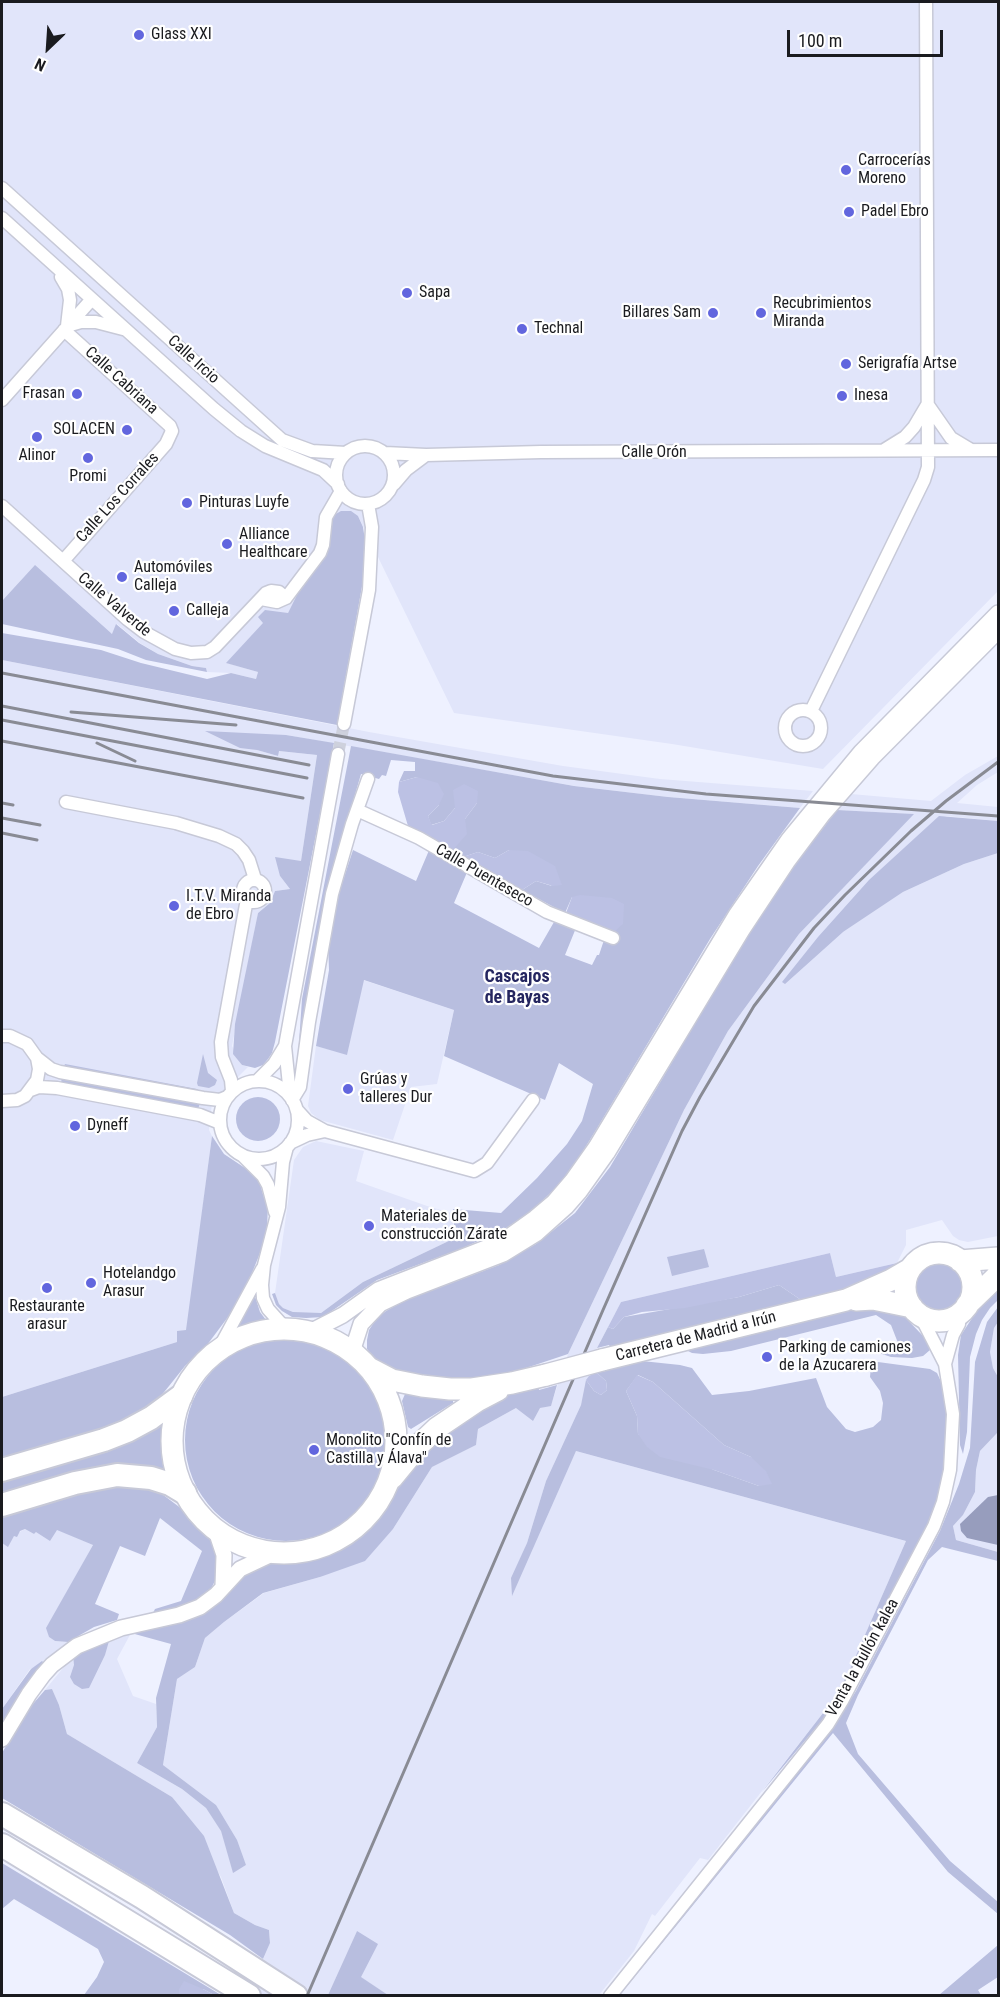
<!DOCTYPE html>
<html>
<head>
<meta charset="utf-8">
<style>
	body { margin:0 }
	#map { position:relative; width:1000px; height:1997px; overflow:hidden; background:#eef1ff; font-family:"Roboto Condensed",sans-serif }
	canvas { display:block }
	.frame { position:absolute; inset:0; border:3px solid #1a1b1f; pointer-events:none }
	.north { position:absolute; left:18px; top:18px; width:60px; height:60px; -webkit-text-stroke:4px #fff; paint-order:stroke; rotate:205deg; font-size:16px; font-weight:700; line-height:24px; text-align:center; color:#1a1b1f }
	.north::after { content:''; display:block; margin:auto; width:21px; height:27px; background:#1a1b1f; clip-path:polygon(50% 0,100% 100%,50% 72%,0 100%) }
	.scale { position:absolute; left:787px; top:30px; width:156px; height:27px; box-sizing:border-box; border:3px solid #1a1b1f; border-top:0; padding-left:8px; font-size:18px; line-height:21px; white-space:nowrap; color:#1a1b1f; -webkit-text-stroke:4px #fff; paint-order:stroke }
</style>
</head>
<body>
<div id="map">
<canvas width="1000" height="1997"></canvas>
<div class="frame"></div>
<div class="north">N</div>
<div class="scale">100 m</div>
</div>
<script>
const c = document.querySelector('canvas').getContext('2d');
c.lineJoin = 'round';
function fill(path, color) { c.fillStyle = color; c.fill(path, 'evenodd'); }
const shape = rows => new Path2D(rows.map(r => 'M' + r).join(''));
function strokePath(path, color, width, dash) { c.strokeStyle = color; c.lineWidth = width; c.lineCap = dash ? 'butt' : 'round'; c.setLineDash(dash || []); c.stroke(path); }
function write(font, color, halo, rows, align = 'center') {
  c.font = font + ' "Roboto Condensed",sans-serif'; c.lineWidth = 4.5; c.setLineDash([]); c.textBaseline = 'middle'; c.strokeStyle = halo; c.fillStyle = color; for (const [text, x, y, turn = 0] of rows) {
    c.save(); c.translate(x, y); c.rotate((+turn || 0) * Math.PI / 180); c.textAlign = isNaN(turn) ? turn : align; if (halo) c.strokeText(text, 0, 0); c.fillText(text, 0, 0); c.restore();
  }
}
const built = shape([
	[2,2,998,2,998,591,823,769,672,744,454,713,358,516,330,528,288,613,264,623,227,663,258,672,256,679,231,673,207,672,206,668,192,666,158,654,140,643,117,624,113,634,2,609],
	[2,660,369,732,563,766,660,779,813,791,800,808,668,797,574,786,286,735,257,750,278,756,278,751,317,755,301,861,280,876,290,889,275,891,270,903,258,913,232,1046,242,1065,248,1067,222,1093,213,1094,209,1130,212,1136,187,1330,177,1332,177,1342,2,1397],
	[998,756,998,772,977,785,957,803,998,807,998,821,946,816,843,932,903,892,964,864,998,853,998,1236,968,1242,959,1240,953,1236,942,1220,906,1230,906,1245,897,1263,836,1277,830,1253,621,1302,597,1348,581,1405,546,1481,527,1543,512,1578,576,1451,906,1541,847,1676,830,1704,708,1860,700,1858,655,1916,652,1914,634,1951,599,1995,388,1995,360,1977,357,1931,328,1995,248,1995,270,1943,269,1930,255,1925,234,1913,221,1877,172,1797,67,1734,59,1705,52,1689,45,1690,73,1656,74,1665,107,1638,131,1633,117,1659,133,1696,156,1704,157,1727,137,1763,182,1789,206,1808,221,1830,233,1872,246,1865,216,1805,163,1765,177,1679,195,1667,205,1638,224,1622,264,1593,320,1577,393,1529,432,1467,476,1445,478,1429,516,1408,540,1408,551,1405,568,1354,684,1110,728,1031,799,934,913,814,837,810,851,794,931,801,965,775],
	[363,980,454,1010,437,1084,411,1087,393,1140,320,1120,311,1113,308,1106,316,1046,347,1054],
	[316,1141,364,1151,356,1181,430,1207,452,1213,455,1238,363,1282,321,1313,306,1314,293,1312,283,1308,279,1304,275,1293,294,1160,303,1147],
	[998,1322,998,1377,993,1368,990,1352,994,1328],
	[998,1432,998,1552,956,1540,953,1526,963,1515,975,1492,976,1470,980,1451],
	[25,1529,34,1534,36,1532,57,1529,93,1545,47,1628,49,1637,55,1641,68,1642,45,1664,30,1669,2,1709,2,1543,8,1546,14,1535]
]);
const green = shape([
	[341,511,351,511,358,516,363,527,366,547,363,581,337,725,2,660,2,633,101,650,141,663,207,679,231,673,256,679,258,672,226,663,263,623,258,617,265,610,288,613,330,528,334,515],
	[35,565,112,634,116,624,139,643,158,654,192,666,206,668,207,672,146,660,118,649,2,624,2,601],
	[205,731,286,735,334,743,275,1042,272,1053,268,1059,263,1065,255,1068,242,1065,233,1054,235,1024,258,913,270,903,275,891,290,889,280,876,275,857,301,861,317,755,279,751,278,756,257,750,240,748],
	[351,746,574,786,668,797,800,808,758,866,710,939,596,1130,573,1167,556,1188,529,1213,506,1228,463,1248,377,1280,323,1317,306,1318,292,1317,282,1311,276,1305,272,1294,275,1293,279,1304,283,1308,293,1312,321,1313,363,1282,455,1238,453,1209,501,1213,537,1178,567,1144,582,1121,593,1084,559,1063,545,1100,444,1056,454,1010,364,980,347,1055,316,1046,329,970,328,942,337,899,353,850,416,881,430,848,468,870,454,903,539,948,554,922,558,921,576,928,565,955,592,965,597,955,599,955,604,940,572,897,565,913,522,890,536,881,552,886,509,850,495,858,478,852,463,857,452,851,465,819,477,803,455,808,444,821,431,825,428,816,439,805,417,777,399,782,404,771,415,771,415,762,391,760,386,776,382,775,379,779,361,774,338,853,312,974,298,1057,302,999],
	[837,810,914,814,799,934,728,1031,684,1110,568,1354,523,1369,475,1380,414,1375,387,1369,377,1363,367,1349,367,1340,369,1330,377,1318,386,1311,404,1301,499,1265,536,1244,575,1213,610,1167,745,939,786,876],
	[939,816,998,821,998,853,964,864,903,892,843,932,785,984,782,982,818,937,869,880],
	[203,1054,208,1073,217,1080,215,1085,209,1088,198,1086,197,1083],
	[65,1064,197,1089,201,1092,64,1066],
	[62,1077,200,1103,198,1109,61,1083],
	'236 1119a22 22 0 1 1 44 0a22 22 0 1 1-44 0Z',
	[212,1136,224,1154,245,1168,259,1181,266,1204,268,1204,267,1229,260,1253,246,1288,228,1317,207,1345,185,1366,153,1406,127,1422,2,1459,2,1397,177,1342,177,1331,186,1330],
	[704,1249,709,1267,672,1276,667,1257],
	'914 1286a24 24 0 1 1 48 0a24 24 0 1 1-48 0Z',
	[779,1285,801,1300,611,1348,609,1345,597,1348,608,1327,613,1329,624,1317,739,1297],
	[998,1287,998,1300,990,1308,982,1320,976,1334,970,1357,967,1432,963,1454,960,1445,958,1355,961,1335,986,1297],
	[254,1293,260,1312,266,1320,234,1331],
	[862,1305,901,1313,924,1337,930,1350,923,1356,912,1358,891,1357,879,1353,898,1343,891,1325,876,1315,731,1351,703,1354,692,1353,684,1349],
	[998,1307,998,1322,994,1328,990,1352,993,1368,998,1377,998,1432,980,1451,976,1470,975,1492,963,1515,953,1526,956,1540,998,1552,998,1561,942,1547,928,1560,858,1695,846,1723,858,1754,950,1861,998,1902,998,1914,948,1872,833,1733,620,1995,615,1996,838,1720,856,1691,940,1531,959,1484,970,1448,975,1362,987,1322],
	'185 1440a101 101 0 1 1 202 0a101 101 0 1 1-202 0Z',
	[642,1361,680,1365,692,1368,712,1395,749,1391,816,1378,827,1407,846,1429,855,1432,873,1427,881,1420,883,1403,880,1391,870,1377,871,1366,878,1362,930,1369,937,1373,944,1388,948,1428,945,1464,937,1501,925,1533,837,1698,825,1717,761,1793,830,1704,847,1676,906,1541,576,1451,512,1596,511,1578,527,1543,546,1481,581,1405,586,1380,594,1391,601,1395,607,1390,606,1381,596,1372],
	[638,1375,653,1382,724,1445,751,1457,759,1486,714,1470,638,1434,637,1416,626,1391],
	[538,1385,539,1390,557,1385,551,1406,540,1408,533,1421,516,1408,478,1429,476,1445,432,1467,393,1529,365,1561,320,1577,263,1593,224,1622,205,1638,195,1667,177,1679,163,1765,216,1805,237,1840,246,1865,233,1873,221,1831,206,1808,182,1789,137,1763,157,1727,156,1698,171,1644,131,1633,186,1619,213,1607,228,1592,242,1572,258,1563,317,1559,350,1545,374,1525,395,1494,410,1467,432,1442,479,1406,515,1391],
	[405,1394,453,1397,453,1403,411,1429,408,1427,402,1401],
	[162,1425,161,1454,165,1472,2,1497,2,1478,116,1445],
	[117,1486,144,1487,162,1494,186,1512,210,1540,220,1557,219,1572,212,1587,202,1599,183,1607,153,1613,155,1609,181,1601,202,1551,160,1518,145,1556,120,1546,95,1604,119,1614,117,1620,94,1627,68,1642,55,1641,49,1637,46,1628,93,1545,57,1530,50,1541,36,1532,34,1534,25,1529,20,1531,17,1537,14,1536,8,1547,2,1543,2,1516,87,1491],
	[109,1641,105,1655,89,1688,82,1689,74,1684,70,1677,74,1665,73,1656,87,1647],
	[42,1661,45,1664,2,1727,2,1709,31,1669],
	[52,1689,59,1705,67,1734,172,1797,204,1836,234,1913,255,1925,269,1930,270,1943,263,1959,230,1935,2,1798,2,1753,26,1712,45,1690],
	[2,1863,221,1995,214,1995,203,1989,179,1989,179,1995,84,1995,97,1977,104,1962,98,1949,14,1899,2,1909],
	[357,1931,378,1944,361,1977,388,1995,328,1995],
	[998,1945,998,1977,978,1990,981,1995,939,1995]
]);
const forest = shape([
	[417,777,438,783,444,794,439,805,428,816,432,825,444,821,455,808,453,790,464,784,478,791,477,803,465,819,467,834,452,851,408,826,398,792,399,782],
	[509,850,528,851,555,866,562,885,553,886,536,881,522,890,463,857,478,852,495,858],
	[580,895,612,898,624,904,623,924,613,933,566,913,572,897],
	[830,1253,836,1277,897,1263,873,1278,851,1287,801,1300,779,1285,739,1297,685,1308,642,1312,624,1317,613,1329,608,1327,621,1302],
	[596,1372,606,1381,607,1390,601,1395,594,1391,586,1380,589,1376],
	[637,1375,653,1382,724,1445,751,1457,766,1471,772,1484,759,1486,714,1470,660,1457,647,1447,638,1434,637,1416,626,1391],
	[184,1981,203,1989,214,1995,179,1995,179,1989]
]);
const water = shape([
	[998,1495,998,1545,967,1538,961,1531,960,1524,988,1497]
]);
const minorTunnel = shape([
	[338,754,344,724]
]);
const minor = shape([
	[2,188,282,440,312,451,346,453],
	[2,218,214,409,241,431,265,446,323,470,338,484],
	[61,277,68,289,70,300,67,326,81,322,96,322,123,329],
	[2,400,92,299],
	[928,405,951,438,971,450],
	'336 475a29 29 0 1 1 58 0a29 29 0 1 1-58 0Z',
	[884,450,905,437,914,427,927,405],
	[385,453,426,455,541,452,998,450],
	[394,484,406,470,426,455],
	[2,506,127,619,144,632,175,649,191,653,207,652,215,647,266,593,271,591,279,592,286,598,277,602,261,599],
	[63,561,166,444,172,431,170,426,64,330],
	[286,598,320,553,323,545,326,517,341,491],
	'785 728a18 18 0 1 1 36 0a18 18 0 1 1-36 0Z',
	[811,711,924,480,928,467,926,2],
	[344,724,369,590,372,527,368,504],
	[66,802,176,823,219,836,236,844,243,851,249,860,255,879],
	[357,810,419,838,547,912,613,938],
	'243 891a11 11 0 1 1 22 0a11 11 0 1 1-22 0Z',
	[2,1036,10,1036,27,1044,37,1058,39,1069,37,1080,25,1096,17,1100,2,1101],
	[37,1058,51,1069,60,1072,203,1098,220,1100,227,1097],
	[258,1080,274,1064,285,1046],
	'220 1120a39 39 0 1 1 78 0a39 39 0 1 1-78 0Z',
	[31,1090,39,1087,57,1088,200,1115,220,1123],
	[232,1091,231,1080,222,1057,221,1042,247,899],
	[290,1095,285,1046,338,754],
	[292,1100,300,1087,309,1022,332,894,352,824,368,779],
	[297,1110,307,1121,325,1131,474,1171,487,1163,533,1100],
	[290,1143,307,1135,325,1131],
	[243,1156,263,1176,268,1185,275,1212],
	[286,1329,268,1309,263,1298,262,1285,264,1265,279,1207,283,1162,287,1147],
	[218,1350,262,1269],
	[945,1364,953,1335,959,1324,959,1313],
	[610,1996,828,1724,842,1701,934,1526,943,1502,950,1470,953,1414,945,1364,920,1315]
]);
const tertiary = shape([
	[310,1332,343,1315,378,1290,491,1246,507,1238,535,1218,554,1202,572,1181,596,1147,736,915,789,839,861,752,998,613],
	[352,1352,361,1324,380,1304,407,1291,503,1254,537,1233,566,1207,580,1191,607,1153,742,930,787,862,823,814,872,758,998,631],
	[215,1528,224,1555,223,1586],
	[2,1739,29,1694,43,1675,52,1665,77,1646,121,1628,179,1615,200,1607,216,1595,240,1569,276,1552]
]);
const trunk = shape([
	'905 1287a34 34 0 1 1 68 0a34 34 0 1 1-68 0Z',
	[960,1261,998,1258],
	[856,1300,873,1299,912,1307],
	[967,1305,998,1275],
	'172 1441a112 112 0 1 1 224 0a112 112 0 1 1-224 0Z',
	[602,1360,846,1300,891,1280,910,1269],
	[369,1368,392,1380,422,1386,450,1389,472,1389,512,1383,546,1375],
	[392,1478,420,1444,437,1428,477,1401,498,1390]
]);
const motorway = shape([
	[2,1470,104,1440,127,1431,151,1418,181,1396],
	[2,1505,75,1483,117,1475,151,1478,170,1484,185,1493],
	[2,1814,142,1897,296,1996],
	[2,1845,249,1996]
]);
const rail = shape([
	[2,673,553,776,706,794,998,816],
	[2,706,309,765],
	[71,712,236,725],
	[2,720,307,778],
	[2,741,303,798],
	[97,743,135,761],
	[2,803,13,805],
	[2,818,40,825],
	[2,833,37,840],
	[307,1996,603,1310,682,1131,700,1097,754,1006,814,928,845,895,911,831,946,801,998,762]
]);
const trunkBridge = shape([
	[546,1375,602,1360]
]);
const markers = [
	[139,35,6,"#6266de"],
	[846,170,6,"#6266de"],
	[849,212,6,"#6266de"],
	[407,293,6,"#6266de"],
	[713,313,6,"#6266de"],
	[761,313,6,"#6266de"],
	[522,329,6,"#6266de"],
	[846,364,6,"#6266de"],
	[77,394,6,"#6266de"],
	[842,396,6,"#6266de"],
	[127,430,6,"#6266de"],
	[37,437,6,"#6266de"],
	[88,458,6,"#6266de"],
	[187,503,6,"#6266de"],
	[227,544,6,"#6266de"],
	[122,577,6,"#6266de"],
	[174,611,6,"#6266de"],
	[174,906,6,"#6266de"],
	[348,1089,6,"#6266de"],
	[75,1126,6,"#6266de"],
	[369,1226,6,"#6266de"],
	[91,1283,6,"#6266de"],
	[47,1288,6,"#6266de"],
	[767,1357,6,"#6266de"],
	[314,1450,6,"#6266de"]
];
const poiNames = [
	["Glass XXI",151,35],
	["Carrocerías",858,161],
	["Moreno",858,179],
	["Padel Ebro",861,212],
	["Sapa",419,293],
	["Recubrimientos",773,304],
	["Miranda",773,322],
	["Billares Sam",701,313,"right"],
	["Technal",534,329],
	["Serigrafía Artse",858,364],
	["Frasan",65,394,"right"],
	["Inesa",854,396],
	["SOLACEN",115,430,"right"],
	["Alinor",37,456,"center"],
	["Promi",88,477,"center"],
	["Pinturas Luyfe",199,503],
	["Alliance",239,535],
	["Healthcare",239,553],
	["Automóviles",134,568],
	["Calleja",134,586],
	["Calleja",186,611],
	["I.T.V. Miranda",186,897],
	["de Ebro",186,915],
	["Grúas y",360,1080],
	["talleres Dur",360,1098],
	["Dyneff",87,1126],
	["Materiales de",381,1217],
	["construcción Zárate",381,1235],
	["Hotelandgo",103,1274],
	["Arasur",103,1292],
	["Restaurante",47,1307,"center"],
	["arasur",47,1325,"center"],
	["Parking de camiones",779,1348],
	["de la Azucarera",779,1366],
	["Monolito \"Confín de",326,1441],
	["Castilla y Álava\"",326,1459]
];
const streetNames = [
	["Calle Ircio",193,360,42],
	["Calle Cabriana",121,381,42],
	["Calle Orón",654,453],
	["Calle Los Corrales",118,498,-48],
	["Calle Valverde",114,605,40],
	["Calle Puenteseco",484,876,30],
	["Carretera de Madrid a Irún",696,1337,-14],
	["Venta la Bullón kalea",863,1658,-61]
];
const neighbourhoodNames = [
	["Cascajos",517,977],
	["de Bayas",517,998]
];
fill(built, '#e1e5fa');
fill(green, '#b8bedf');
fill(forest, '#bcc1e4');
fill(water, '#979dbd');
strokePath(minorTunnel, '#ced1dd', 12, [12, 6]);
strokePath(minor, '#c7c9d7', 15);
strokePath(tertiary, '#c7c9d7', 18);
strokePath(trunk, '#c7c9d7', 24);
strokePath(motorway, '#c7c9d7', 26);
strokePath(minor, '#fff', 12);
strokePath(tertiary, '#fff', 15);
strokePath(trunk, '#fff', 21);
strokePath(motorway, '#fff', 22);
strokePath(rail, '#898b94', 3);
strokePath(trunkBridge, '#c7c9d7', 24, []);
strokePath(trunkBridge, '#fff', 21);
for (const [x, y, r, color] of markers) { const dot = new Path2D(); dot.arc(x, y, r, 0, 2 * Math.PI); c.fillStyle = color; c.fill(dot); strokePath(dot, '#fff', 2); }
write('16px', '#1a1b1f', '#fff', poiNames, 'left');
write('16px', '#1a1b1f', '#fff', streetNames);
write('bold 18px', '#252660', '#fff', neighbourhoodNames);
</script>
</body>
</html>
